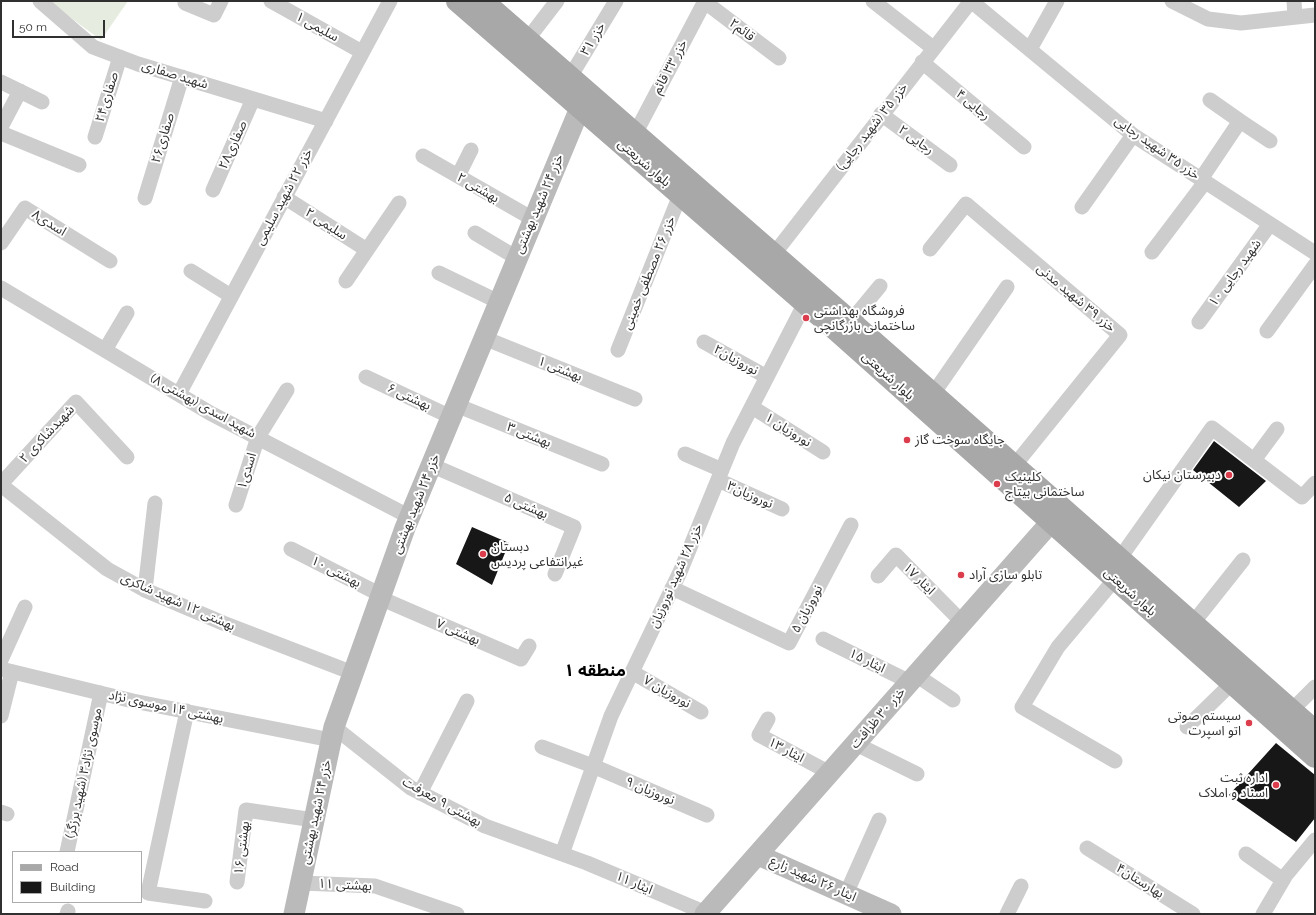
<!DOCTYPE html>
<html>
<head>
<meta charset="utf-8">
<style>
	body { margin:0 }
	#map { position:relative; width:1316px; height:915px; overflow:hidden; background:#fff; font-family:Raleway,sans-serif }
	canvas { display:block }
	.frame { position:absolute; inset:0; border:2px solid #303030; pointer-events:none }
	.legend { position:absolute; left:12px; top:851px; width:130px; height:52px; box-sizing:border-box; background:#fff; border:1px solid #acacac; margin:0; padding:5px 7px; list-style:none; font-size:12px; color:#303030 }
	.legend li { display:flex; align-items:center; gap:8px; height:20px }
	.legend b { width:20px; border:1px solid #acacac }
	.scale { position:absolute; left:12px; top:20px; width:93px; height:18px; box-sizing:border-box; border:2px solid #303030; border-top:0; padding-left:5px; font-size:12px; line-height:14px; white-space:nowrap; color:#303030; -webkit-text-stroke:3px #fff; paint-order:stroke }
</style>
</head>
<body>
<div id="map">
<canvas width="1316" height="915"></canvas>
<div class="frame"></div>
<ul class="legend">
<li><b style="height:5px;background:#a8a8a8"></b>Road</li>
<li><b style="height:11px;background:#171717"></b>Building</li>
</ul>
<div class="scale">50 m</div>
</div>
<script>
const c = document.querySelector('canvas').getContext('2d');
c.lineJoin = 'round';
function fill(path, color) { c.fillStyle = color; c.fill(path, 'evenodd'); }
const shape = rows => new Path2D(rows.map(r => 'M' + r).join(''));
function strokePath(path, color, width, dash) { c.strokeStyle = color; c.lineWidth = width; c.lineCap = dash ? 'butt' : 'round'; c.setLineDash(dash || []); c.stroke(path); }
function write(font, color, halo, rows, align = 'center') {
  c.font = font + ' Raleway,"Noto Sans Arabic",sans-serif'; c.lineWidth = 4; c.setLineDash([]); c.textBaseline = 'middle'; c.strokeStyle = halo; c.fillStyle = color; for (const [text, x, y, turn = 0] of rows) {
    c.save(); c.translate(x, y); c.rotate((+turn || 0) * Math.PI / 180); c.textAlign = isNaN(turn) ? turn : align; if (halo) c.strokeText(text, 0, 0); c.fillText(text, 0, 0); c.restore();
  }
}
const green = shape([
	[48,1,128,1,101,40]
]);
const building = shape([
	[1214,441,1266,481,1239,507,1193,470],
	[472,527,509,543,492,585,456,564],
	[1276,743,1315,775,1315,818,1296,842,1229,795]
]);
const street = shape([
	[40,1,93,47,138,64,326,121],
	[271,1,362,52],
	[873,1,933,48],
	[971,1,1133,135,1315,253],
	[1172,1,1208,19,1241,23,1315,15],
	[1294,1,1295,17],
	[705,2,779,58],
	[185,3,214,15,221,1],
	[527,40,557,1],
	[1030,49,1057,1],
	[922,62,1024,147],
	[570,77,616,1],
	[1,82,42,102],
	[1210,100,1240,121],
	[881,114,950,165],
	[1,127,20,91],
	[1,133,79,165],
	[635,134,705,1],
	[95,137,120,57],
	[423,156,533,219],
	[458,176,471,150],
	[1201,179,1240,121,1270,141],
	[213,190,253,99],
	[284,197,367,250,399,203],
	[145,198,182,77],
	[1082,207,1133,135],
	[475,233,517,258],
	[1,243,25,208,110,261],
	[930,249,966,204,1120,335,1014,466],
	[1152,252,1205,182],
	[774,254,971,1],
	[191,271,231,296],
	[439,273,499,302],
	[346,281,367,250],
	[1,288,210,413,410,517],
	[851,321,880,286],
	[1199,322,1270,224],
	[1267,331,1315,265],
	[484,338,635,399],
	[704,342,767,377],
	[105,350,127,313],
	[618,350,680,195],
	[366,377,451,417],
	[179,394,390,1],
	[933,394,1007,287],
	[456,405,602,464],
	[752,407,823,452],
	[685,454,722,470],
	[1254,460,1277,429],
	[431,465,574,527,555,574],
	[718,480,782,509],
	[1,484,76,402,127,457],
	[1,485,107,569,145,590,223,623,353,673],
	[236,505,258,437,287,390],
	[291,549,381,595],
	[1120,558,1212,428,1302,497,1315,483],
	[878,576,896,555,963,623],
	[672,588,789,643,851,525],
	[145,590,155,503],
	[380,598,521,659,529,646],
	[1193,623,1243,560],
	[823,639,910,682],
	[1,660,25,607],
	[1,669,133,701,331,740],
	[632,672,701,712],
	[916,675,953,700],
	[1292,710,1315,687],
	[187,711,148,893,205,901],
	[1,716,12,672],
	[768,719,759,735,830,773],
	[334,727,411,788,485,826,587,863,706,913],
	[1187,727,1232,683],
	[856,744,917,774],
	[542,747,593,766,707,815],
	[1115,761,1022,707,1058,647,1115,579],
	[420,793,467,701],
	[1,812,7,814],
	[1087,848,1193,914],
	[67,852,101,693],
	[562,854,611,716,680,572,733,443,805,303],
	[1246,854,1283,880],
	[237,882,246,810,314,820],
	[301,883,375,886,457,914],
	[846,894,879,820],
	[67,914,68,911],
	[1007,914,1021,886],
	[1263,914,1286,875,1315,840]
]);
const secondary = shape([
	[758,855,891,914],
	[294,914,334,727,405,528,580,108],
	[705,914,1051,522]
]);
const primary = shape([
	[457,1,837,331,1315,757],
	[483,1,848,319,1315,731]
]);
const markers = [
	[806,318,4,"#dc3d4c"],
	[907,440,4,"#dc3d4c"],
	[1229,475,4,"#dc3d4c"],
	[997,484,4,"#dc3d4c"],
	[483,554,4,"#dc3d4c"],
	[961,575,4,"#dc3d4c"],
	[1249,723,4,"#dc3d4c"],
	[1276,785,4,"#dc3d4c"]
];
const streetNames = [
	["سلیمی ۱",317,27,29],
	["قائم۲",742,30,37],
	["خزر ۳۱",593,39,-59],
	["خزر ۳۳ قائم",670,67,-62],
	["شهید صفاری",175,75,17],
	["صفاری۲۴",107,97,-73],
	["رجایی ۴",973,105,40],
	["خزر ۳۵ (شهید رجایی)",872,127,-52],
	["صفاری۲۶",163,138,-73],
	["رجایی ۲",916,140,36],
	["صفاری۲۸",233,145,-66],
	["خزر ۳۵ شهید رجایی",1157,148,35],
	["بلوار شریعتی",644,163,41],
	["بهشتی ۲",478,188,30],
	["خزر ۲۲ شهید سلیمی",284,197,-62],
	["خزر ۲۴ شهید بهشتی",539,204,-67],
	["اسدی۸",49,223,32],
	["سلیمی ۲",326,224,33],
	["خزر ۲۶ مصطفی خمینی",649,273,-68],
	["شهید رجایی ۱۰",1235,273,-54],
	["خزر ۳۹ شهید مدنی",1076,298,40],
	["نوروزیان۲",736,360,29],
	["بهشتی ۱",560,369,22],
	["بلوار شریعتی",888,376,42],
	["بهشتی ۶",409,397,25],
	["شهید اسدی (بهشتی ۸)",203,406,29],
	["نوروزیان ۱",788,430,32],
	["شهیدشاکری ۲",47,434,-47],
	["بهشتی ۳",529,435,22],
	["اسدی۱",247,471,-73],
	["نوروزیان۳",750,495,24],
	["خزر ۲۴ شهید بهشتی",416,504,-68],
	["بهشتی ۵",526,506,23],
	["بهشتی ۱۰",336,572,27],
	["خزر ۲۸ شهید نوروزیان",676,576,-66],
	["ایثار ۱۷",919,579,45],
	["بلوار شریعتی",1130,592,42],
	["بهشتی ۱۲ شهید شاکری",178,602,24],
	["نوروزیان ۵",807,609,-62],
	["بهشتی ۷",458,632,23],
	["ایثار ۱۵",867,661,26],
	["نوروزیان ۷",667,692,30],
	["بهشتی ۱۴ موسوی نژاد",166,707,12],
	["خزر ۳۰ ظرافت",878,718,-49],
	["ایثار ۱۳",786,750,28],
	["موسوی نژاد۳ (شهید برزگر)",84,773,-78],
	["نوروزیان ۹",650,791,23],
	["بهشتی ۹ معرفت",442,802,29],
	["خزر ۲۴ شهید بهشتی",316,812,-78],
	["بهشتی ۱۶",242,848,-83],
	["ایثار ۲۶ شهید زارع",813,879,24],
	["بهارستان۴",1140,881,32],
	["ایثار ۱۱",634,883,23],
	["بهشتی ۱۱",345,885,3]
];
const poiNames = [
	["فروشگاه بهداشتی",814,311],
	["ساختمانی بازرگانچی",814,326],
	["جایگاه سوخت گاز",915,440],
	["دبیرستان نیکان",1221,475,"right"],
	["کلینیک",1005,477],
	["ساختمانی بیتاج",1005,492],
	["دبستان",491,547],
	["غیرانتفاعی پردیس",491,562],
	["تابلو سازی آراد",969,575],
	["سیستم صوتی",1241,716,"right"],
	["اتو اسپرت",1241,731,"right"],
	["اداره ثبت",1268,778,"right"],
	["اسناد و املاک",1268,793,"right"]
];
const districtNames = [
	["منطقه ۱",595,671]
];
fill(green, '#e6ecdf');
fill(building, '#171717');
strokePath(street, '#cdcdcd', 15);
strokePath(secondary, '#bababa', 21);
strokePath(primary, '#a8a8a8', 22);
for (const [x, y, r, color] of markers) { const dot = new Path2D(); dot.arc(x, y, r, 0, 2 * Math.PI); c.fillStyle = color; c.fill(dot); strokePath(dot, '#fff', 1.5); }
write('13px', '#303030', '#fff', streetNames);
write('13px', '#303030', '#fff', poiNames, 'left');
write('bold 17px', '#000', '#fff', districtNames);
</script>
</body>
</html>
